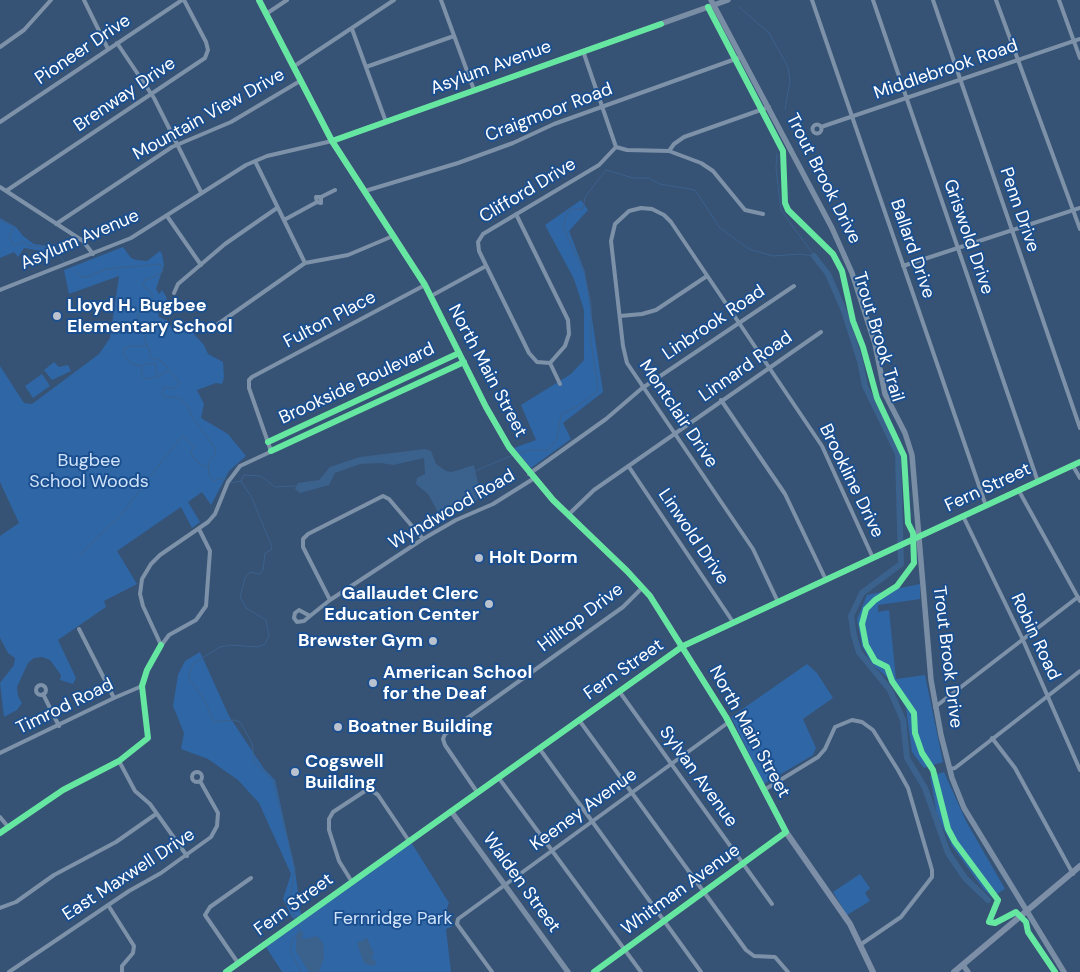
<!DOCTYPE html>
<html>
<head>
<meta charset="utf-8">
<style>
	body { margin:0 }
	canvas { display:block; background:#365274 }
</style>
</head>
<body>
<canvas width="1080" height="972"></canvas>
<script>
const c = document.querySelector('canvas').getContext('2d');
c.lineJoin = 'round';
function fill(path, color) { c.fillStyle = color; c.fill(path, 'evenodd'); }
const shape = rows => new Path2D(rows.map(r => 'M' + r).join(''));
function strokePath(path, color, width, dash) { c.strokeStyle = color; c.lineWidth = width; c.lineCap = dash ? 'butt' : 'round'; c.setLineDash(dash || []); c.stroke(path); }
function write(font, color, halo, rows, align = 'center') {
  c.font = font + ' "DM Sans",sans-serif'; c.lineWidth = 4; c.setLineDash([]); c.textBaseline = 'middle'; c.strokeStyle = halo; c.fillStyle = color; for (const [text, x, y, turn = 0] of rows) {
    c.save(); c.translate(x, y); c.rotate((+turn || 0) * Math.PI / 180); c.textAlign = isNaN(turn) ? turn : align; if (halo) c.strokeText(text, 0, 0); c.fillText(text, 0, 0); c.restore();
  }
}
const green = shape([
	[581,200,588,210,569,231,585,272,603,392,563,423,571,439,531,468,514,448,536,440,521,405,571,374,584,360,584,310,574,279,545,225],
	[0,218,16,227,23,236,34,244,55,247,54,250,48,252,24,248,18,257,14,252,0,258],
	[123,247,131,258,136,260,147,261,160,251,162,254,164,265,156,289,159,294,162,290,167,298,158,313,159,317,168,321,173,331,179,334,185,330,191,331,204,345,208,354,223,362,224,378,222,384,216,383,197,390,204,404,201,418,228,434,246,456,229,471,211,505,202,492,188,502,200,522,192,528,181,507,117,551,137,584,104,601,106,607,58,640,76,678,73,684,60,680,61,675,50,660,42,657,34,658,28,663,17,687,18,696,22,703,17,710,4,717,0,683,14,665,15,658,8,653,0,638,0,536,19,523,0,482,0,366,24,403,32,404,99,354,110,338,119,276,69,294,64,270],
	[54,362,59,367,68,365,71,371,52,380,44,370],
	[42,374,50,386,33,398,25,386],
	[920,584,920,599,878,605,878,612,889,610,896,679,925,675,943,762,924,768,912,752,906,708,889,679,872,664,862,646,857,619,867,595],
	[200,652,229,716,264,769,275,780,295,870,301,915,293,919,283,899,291,874,259,803,238,780,208,759,181,749,184,733,173,706,178,675,185,661],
	[807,664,817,673,833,698,803,719,816,748,813,755,764,784,731,717],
	[944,772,966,821,1005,889,992,897,984,890,952,846,937,815,930,776],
	[411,842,449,903,447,908,453,926,446,929,451,972,282,972,266,947],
	[860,874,870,888,865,893,870,901,847,915,833,892]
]);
const water = shape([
	[425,449,431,451,436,464,446,471,452,472,474,465,480,492,476,502,458,512,439,514,428,494,416,484,417,478,425,474,424,458,393,465,381,463,360,464,335,473,329,485,300,493,295,489,298,483,319,480,330,467,360,457],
	[317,936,323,943,324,957,319,972,309,972,296,952,296,942,297,937,305,939],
	[367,938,374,954,371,957,377,963,372,966,364,963,357,943]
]);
const stream = shape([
	[739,7,769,33,788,67,790,81,785,109],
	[777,154,776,168,781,210,813,254],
	[0,220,14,226,9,237,14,246,23,242,30,246,55,248,64,262],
	[74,270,80,276,87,277,106,269,160,264,163,271,158,275,145,280,143,286,151,292,153,298,137,316,143,330,147,346,131,346,125,348,123,354,131,364,142,366,142,374,145,379,157,377,169,370,175,376,179,383,177,386,175,388,164,387,162,394,165,397,180,398,188,406,191,415,215,448,216,453,208,463,209,475,214,481,220,478,226,480],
	[147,346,150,350,150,357,162,361,168,369],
	[143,365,155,363,157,376],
	[516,454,531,450,548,450,557,439,561,414,576,407,595,393,598,388,591,342,591,304,584,272,563,227,567,213,573,209,583,209,585,197,606,170,633,178,649,178,660,184,695,190,720,228,749,249,773,256,800,254,814,256],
	[475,471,513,455],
	[150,476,183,436,194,447,191,452,193,458,205,468,207,466],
	[231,483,241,481],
	[79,555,121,515,149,478],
	[296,920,289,903,295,869,273,780,254,762,252,743,240,722,234,720,214,722,205,701,190,680,189,673,194,663,220,647,231,645,257,647,265,644,269,636,266,620,246,608,240,597,245,578,250,572,260,574,263,570,265,553,271,550,272,547,252,498,241,481,244,475,261,476,275,487,297,486],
	[298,923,300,934,293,937,290,951,301,972]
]);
const river = shape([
	[814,256,828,274,844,311,860,361,865,386,898,454,901,564,862,593,851,616,854,636,859,652,890,690,903,720,907,758,925,788,948,853,965,878,988,900],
	[299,937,300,934]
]);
const street = shape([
	[84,0,108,49],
	[441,0,474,90],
	[812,0,986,506],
	[873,0,1038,482],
	[933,0,1080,428],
	[996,0,1080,229],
	[1059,0,1080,58],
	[266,14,287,0],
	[352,29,386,122],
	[117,43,154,98,201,192],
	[0,47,24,30,51,0],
	[583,51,616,147],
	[293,67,394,0],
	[366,67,454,36],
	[0,122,182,0],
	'812.5 129a4.5 4.5 0 1 1 9 0a4.5 4.5 0 1 1-9 0Z',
	[821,127,1080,39],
	[616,147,627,150,669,151,701,163,713,171,745,210,763,214],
	[669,151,674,144,684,137,769,107],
	[255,161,305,263],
	[0,187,83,241,93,254],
	[6,191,205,58,208,50,206,42,184,0],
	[365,191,458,163,513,143,554,124,741,57],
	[321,197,335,190],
	[516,214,568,320,569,334,565,346,550,363,560,384],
	[167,216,201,265],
	[284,220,317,202,321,203,321,197,316,197,317,202],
	[56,224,172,147,231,122,300,81],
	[903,266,1080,208],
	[0,290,131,238,246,165,267,156,332,141],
	[174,293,178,284,225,244,277,208],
	[431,296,486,266],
	[620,316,642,314,656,310,707,276],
	[218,324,305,263,348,255,393,236],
	[550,363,537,362,529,353,479,251,478,242,483,234,599,165,616,147],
	[721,400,785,494,826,580],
	[268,442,459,353],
	[271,451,249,388,249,380,252,377,425,285],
	[1073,466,1080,478],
	[629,467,733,622],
	[529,474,606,419,641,389,794,286],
	[1019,491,1080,601],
	[568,515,594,490,821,332],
	[963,516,1023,640,1080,770],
	[330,600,303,547,303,539,308,534,383,496,389,499,423,539],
	[778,602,753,549,627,363,623,346,611,241,615,224,629,211,641,208,652,209,664,215,671,222,822,446,873,558],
	[310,616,299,610,295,613,294,618,297,622,304,621,310,616,330,600,423,539,456,520,493,504,533,479],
	[79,629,114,698],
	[161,645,143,606,140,594,142,579,151,564,160,555,208,522,215,514,228,482,240,466,464,362],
	'36 690a5 5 0 1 1 10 0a5 5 0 1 1-10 0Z',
	[619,691,772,904],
	[43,694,59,726],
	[935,707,1078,597],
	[579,720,746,950,754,956,775,957,788,972],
	[992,738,1015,768,1073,874],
	[539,748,701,972],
	[0,753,114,698,142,686],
	[119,761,135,791,150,804,187,856],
	[950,769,955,768,1080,671],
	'192 777a5 5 0 1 1 10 0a5 5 0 1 1-10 0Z',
	[498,777,641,972],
	[764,790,818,757,825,749,835,727,852,720,862,722,873,730,898,770,908,788,932,870,932,877,901,917,860,945],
	[477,792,445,745,443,739,445,734,623,607,642,588],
	[0,817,9,828],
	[0,833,63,790,119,761,148,738,142,686,147,670,155,654,169,635,196,620,206,606,210,551,199,529],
	[352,882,339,861,329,830,329,819,333,812,365,791,371,790,378,795,409,841],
	[108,905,134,946,133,953,122,966,122,972],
	[0,908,16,902,54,875,116,842,156,814],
	[238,963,205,915,210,907,251,878],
	[9,972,129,891,161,873,211,837,217,826,218,813,200,781],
	[492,972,457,924,458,919,729,722],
	[594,972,786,832]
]);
const secondary = shape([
	[711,0,832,228,852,273,875,344,885,394,905,433,912,455,931,680,941,735,952,778,964,808,1064,972],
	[332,141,728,0],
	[451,811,568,972],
	[963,965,968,972],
	[226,972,683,646,1080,462]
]);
const primary = shape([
	[259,0,332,141,425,285,486,407,509,447,553,500,627,571,650,596,726,717,786,832,850,924,873,972],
	[954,972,1080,866]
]);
const cycleway = shape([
	[259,0,332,141,425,285,486,407,509,447,553,500,627,571,650,596,726,717,786,832,594,972],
	[708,7,783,151,785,203,788,210,833,254,842,271,853,321,863,347,877,398,904,456,908,523,913,533,914,563,897,586,875,600,866,609,862,624,866,645,875,661,887,667,892,681,914,713,915,733,922,753,933,770,948,829,955,842,998,900,989,922,995,923,1016,912,1026,922,1028,932,1055,972],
	[332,141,661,24],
	[268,442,459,353],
	[271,451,464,362],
	[0,833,63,790,119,761,148,738,142,686,147,670,161,645],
	[226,972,683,646,1080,462]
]);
const markers = [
	[57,316,5,"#b9c2ce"],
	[479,558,5,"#b9c2ce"],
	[489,604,5,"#b9c2ce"],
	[433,641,5,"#b9c2ce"],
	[373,683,5,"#b9c2ce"],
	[338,727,5,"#b9c2ce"],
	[295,772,5,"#b9c2ce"]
];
const streetNames = [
	["Pioneer Drive",83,50,-34],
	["Asylum Avenue",491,68,-20],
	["Middlebrook Road",946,70,-19],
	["Brenway Drive",125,95,-34],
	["Craigmoor Road",549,113,-21],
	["Mountain View Drive",209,115,-29],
	["Trout Brook Drive",823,179,63],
	["Clifford Drive",528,191,-31],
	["Penn Drive",1019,210,71],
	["Griswold Drive",968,237,71],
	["Asylum Avenue",80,240,-23],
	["Ballard Drive",912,249,71],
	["Fulton Place",330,320,-28],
	["Linbrook Road",714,323,-34],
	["Trout Brook Trail",878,337,73],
	["Linnard Road",746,367,-35],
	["North Main Street",487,371,62],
	["Brookside Boulevard",357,384,-25],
	["Montclair Drive",678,414,56],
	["Brookline Drive",851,481,64],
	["Fern Street",988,488,-25],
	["Wyndwood Road",452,510,-30],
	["Linwold Drive",693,537,56],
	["Hilltop Drive",581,618,-37],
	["Robin Road",1035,637,65],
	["Trout Brook Drive",947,657,83],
	["Fern Street",624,670,-35],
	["Timrod Road",65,707,-26],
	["North Main Street",749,732,61],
	["Sylvan Avenue",698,777,54],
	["Keeney Avenue",584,810,-36],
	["East Maxwell Drive",129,875,-33],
	["Walden Street",521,883,54],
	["Whitman Avenue",681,890,-36],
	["Fern Street",294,905,-36]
];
const poiNames = [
	["Lloyd H. Bugbee",67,306],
	["Elementary School",67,327],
	["Holt Dorm",489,558],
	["Gallaudet Clerc",479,594,"right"],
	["Education Center",479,615,"right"],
	["Brewster Gym",423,641,"right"],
	["American School",383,673],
	["for the Deaf",383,694],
	["Boatner Building",348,727],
	["Cogswell",305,762],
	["Building",305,783]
];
const parkNames = [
	["Bugbee",89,461],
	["School Woods",89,482],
	["Fernridge Park",393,919]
];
fill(green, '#2f66a5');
fill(water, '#3b618d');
strokePath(stream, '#3b618d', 1);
strokePath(river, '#3b618d', 6);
strokePath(street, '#7d92a8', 4);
strokePath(secondary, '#798da4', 5.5);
strokePath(primary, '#7d8ea7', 6);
strokePath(cycleway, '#66e7a1', 6);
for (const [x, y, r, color] of markers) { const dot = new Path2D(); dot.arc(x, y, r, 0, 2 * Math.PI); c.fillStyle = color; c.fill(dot); strokePath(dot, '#1b4f8f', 2); }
write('18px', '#fff', '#1b4f8f', streetNames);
write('bold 18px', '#fff', '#1b4f8f', poiNames, 'left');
write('18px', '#cfe3fa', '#1b4f8f', parkNames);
</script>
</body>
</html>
